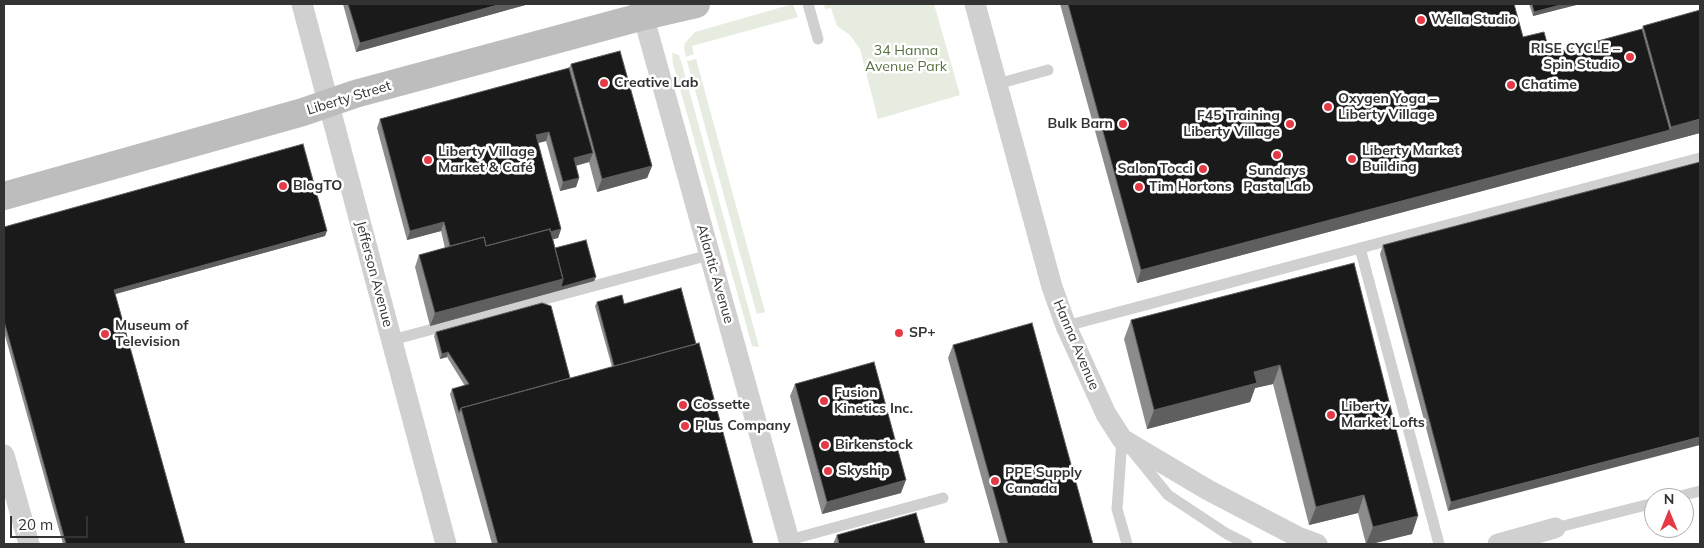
<!DOCTYPE html>
<html>
<head>
<meta charset="utf-8">
<style>
	body { margin:0 }
	#map { position:relative; width:1704px; height:548px; overflow:hidden; background:#fff; font-family:Mulish,sans-serif }
	canvas { display:block }
	.frame { position:absolute; inset:0; border:5px solid #333; pointer-events:none }
	.north { position:absolute; left:1644px; top:488px; width:50px; height:50px; box-sizing:border-box; background:#fff; border:1px solid #adadad; border-radius:50%; rotate:0deg; font-size:14px; font-weight:700; line-height:20px; text-align:center; color:#333 }
	.north::after { content:''; display:block; margin:auto; width:18px; height:22px; background:#e63946; clip-path:polygon(50% 0,100% 100%,50% 72%,0 100%) }
	.scale { position:absolute; left:10px; top:516px; width:78px; height:22px; box-sizing:border-box; border:2px solid #333; border-top:0; padding-left:6px; font-size:15px; line-height:18px; white-space:nowrap; color:#333; -webkit-text-stroke:4px #fff; paint-order:stroke }
</style>
</head>
<body>
<div id="map">
<canvas width="1704" height="548"></canvas>
<div class="frame"></div>
<div class="north">N</div>
<div class="scale">20 m</div>
</div>
<script>
const c = document.querySelector('canvas').getContext('2d');
c.lineJoin = 'round';
function fill(path, color) { c.fillStyle = color; c.fill(path, 'evenodd'); }
const shape = rows => new Path2D(rows.map(r => 'M' + r).join(''));
function strokePath(path, color, width, dash) { c.strokeStyle = color; c.lineWidth = width; c.lineCap = dash ? 'butt' : 'round'; c.setLineDash(dash || []); c.stroke(path); }
function write(font, color, halo, rows, align = 'center') {
  c.font = font + ' Mulish,sans-serif'; c.lineWidth = 5; c.setLineDash([]); c.textBaseline = 'middle'; c.strokeStyle = halo; c.fillStyle = color; for (const [text, x, y, turn = 0] of rows) {
    c.save(); c.translate(x, y); c.rotate((+turn || 0) * Math.PI / 180); c.textAlign = isNaN(turn) ? turn : align; if (halo) c.strokeText(text, 0, 0); c.fillText(text, 0, 0); c.restore();
  }
}
const green = shape([
	[793,4,798,17,692,46,694,54,686,57,684,48,685,43,695,32],
	[824,4,934,4,960,95,878,119,860,49,850,35,837,26,831,8,825,9],
	[672,53,679,55,682,64,759,347,752,346,673,64],
	[696,59,765,312,757,314,740,254,687,61]
]);
const lane = shape([
	[808,4,818,39],
	[997,84,1048,70],
	[1360,248,1439,544],
	[1066,326,1700,158],
	[392,340,709,255],
	[1122,439,1117,509,1127,544],
	[1133,452,1168,495,1227,534,1247,544],
	[1673,498,1700,491],
	[1555,528,1654,503],
	[789,540,943,498]
]);
const street = shape([
	[302,4,446,544],
	[640,4,790,544],
	[975,4,1052,287,1066,326,1106,414,1122,439,1208,490,1298,537,1317,544],
	[4,455,29,544],
	[1498,544,1555,528]
]);
const secondary = shape([
	[4,196,303,112,355,94,644,16,696,4]
]);
const wall = shape([
	[343,4,529,4,356,52],
	[1060,4,1514,4,1523,37,1550,54,1642,29,1643,26,1700,133,1137,283],
	[1529,4,1580,4,1533,16],
	[571,64,652,166,647,178,597,192,589,162,576,166,579,178,576,187,560,191,546,141,538,143,561,229,558,238,553,239,555,248,596,277,594,281,430,326,415,267,419,255,445,248,441,231,407,240,377,128,380,119,569,68],
	[1700,162,1448,511,1380,254,1383,245],
	[4,227,325,236,115,294,185,544,63,544,4,332],
	[1354,263,1412,534,1371,544,1366,544,1358,513,1309,525,1273,384,1255,388,1250,402,1147,429,1124,339,1131,320],
	[597,302,624,304,696,344,753,544,492,544,450,394,452,389,465,386,447,357,440,359,434,336,436,332,570,378,612,367,595,306],
	[953,345,1093,544,1000,544,948,358],
	[795,384,901,493,822,514,790,396],
	[837,535,925,544,833,544]
]);
const shadedWall = shape([
	[501,4,529,4,356,52,360,43],
	[1564,4,1580,4,1533,16,1534,12],
	[1700,119,1700,133,1137,283,1141,270,1670,130,1671,127],
	[549,132,546,141,533,144,536,135],
	[593,153,589,162,570,167,574,158],
	[652,166,647,178,597,192,602,179],
	[579,178,576,187,560,191,563,182],
	[444,222,441,231,407,240,410,231],
	[561,229,558,238,482,258,485,249],
	[327,231,325,236,112,295,114,290],
	[596,277,594,281,430,326,435,313,563,279],
	[448,352,447,357,440,359,442,354],
	[1280,365,1273,384,1255,388,1250,402,1147,429,1154,410,1254,372],
	[1700,437,1700,445,1448,511,1451,502],
	[906,480,901,493,822,514,827,502],
	[1364,495,1358,513,1309,525,1316,507],
	[1418,516,1412,534,1371,544,1366,544,1373,527]
]);
const building = shape([
	[348,4,501,4,360,43,348,4],
	[1068,4,1514,4,1523,37,1544,32,1550,54,1642,29,1670,130,1141,270,1068,4],
	[1532,4,1564,4,1534,12,1532,4],
	[1700,10,1700,119,1671,127,1643,26,1700,10],
	[620,51,652,166,602,179,571,64,620,51],
	[569,68,593,153,574,158,579,178,563,182,549,132,536,135,561,229,550,232,550,229,486,246,484,237,450,246,444,222,410,231,380,119,569,68],
	[303,144,327,231,114,290,185,544,66,544,4,321,4,227,303,144],
	[1700,162,1700,437,1451,502,1383,245,1700,162],
	[550,229,563,279,435,313,419,255,484,237,486,246,550,229],
	[586,240,596,277,561,287,563,279,555,248,586,240],
	[1354,263,1418,516,1373,527,1364,495,1316,507,1280,365,1254,372,1257,383,1154,410,1131,320,1354,263],
	[681,288,696,344,614,366,597,302,622,295,624,304,681,288],
	[542,303,551,306,570,378,461,408,459,413,452,389,469,384,448,352,442,354,436,332,542,303],
	[1032,323,1093,544,1008,544,953,345,1032,323],
	[699,343,753,544,498,544,461,408,699,343],
	[874,362,906,480,827,502,795,384,874,362],
	[916,513,925,544,839,544,837,535,916,513]
]);
const markers = [
	[1421,20,5,"#e63946"],
	[1630,57,5,"#e63946"],
	[604,83,5,"#e63946"],
	[1511,85,5,"#e63946"],
	[1328,107,5,"#e63946"],
	[1123,124,5,"#e63946"],
	[1290,124,5,"#e63946"],
	[1277,155,5,"#e63946"],
	[1352,159,5,"#e63946"],
	[428,160,5,"#e63946"],
	[1203,169,5,"#e63946"],
	[283,186,5,"#e63946"],
	[1139,187,5,"#e63946"],
	[899,333,5,"#e63946"],
	[105,334,5,"#e63946"],
	[824,401,5,"#e63946"],
	[683,405,5,"#e63946"],
	[1331,415,5,"#e63946"],
	[685,426,5,"#e63946"],
	[825,445,5,"#e63946"],
	[828,471,5,"#e63946"],
	[995,481,5,"#e63946"]
];
const poiNames = [
	["Wella Studio",1431,20],
	["RISE CYCLE –",1620,49,"right"],
	["Spin Studio",1620,65,"right"],
	["Creative Lab",614,83],
	["Chatime",1521,85],
	["Oxygen Yoga –",1338,99],
	["Liberty Village",1338,115],
	["F45 Training",1280,116,"right"],
	["Liberty Village",1280,132,"right"],
	["Bulk Barn",1113,124,"right"],
	["Liberty Market",1362,151],
	["Building",1362,167],
	["Liberty Village",438,152],
	["Market & Café",438,168],
	["Salon Tocci",1193,169,"right"],
	["Sundays",1277,171,"center"],
	["Pasta Lab",1277,187,"center"],
	["BlogTO",293,186],
	["Tim Hortons",1149,187],
	["Museum of",115,326],
	["Television",115,342],
	["SP+",909,333],
	["Fusion",834,393],
	["Kinetics Inc.",834,409],
	["Cossette",693,405],
	["Liberty",1341,407],
	["Market Lofts",1341,423],
	["Plus Company",695,426],
	["Birkenstock",835,445],
	["Skyship",838,471],
	["PPE Supply",1005,473],
	["Canada",1005,489]
];
const parkNames = [
	["34 Hanna",906,51],
	["Avenue Park",906,67]
];
const streetNames = [
	["Liberty Street",349,98,-17],
	["Jefferson Avenue",374,274,75],
	["Atlantic Avenue",715,274,74],
	["Hanna Avenue",1076,345,67]
];
fill(green, '#e6ecdf');
strokePath(lane, '#d0d0d0', 11);
strokePath(street, '#d0d0d0', 21);
strokePath(secondary, '#bdbdbd', 28);
fill(wall, '#8c8c8c');
fill(shadedWall, '#5f5f5f');
fill(building, '#1a1a1a');
strokePath(building, '#5f5f5f', 1);
for (const [x, y, r, color] of markers) { const dot = new Path2D(); dot.arc(x, y, r, 0, 2 * Math.PI); c.fillStyle = color; c.fill(dot); strokePath(dot, '#fff', 2); }
write('bold 14px', '#333', '#fff', poiNames, 'left');
write('14px', '#56703f', '#fff', parkNames);
write('14px', '#333', '#fff', streetNames);
</script>
</body>
</html>
